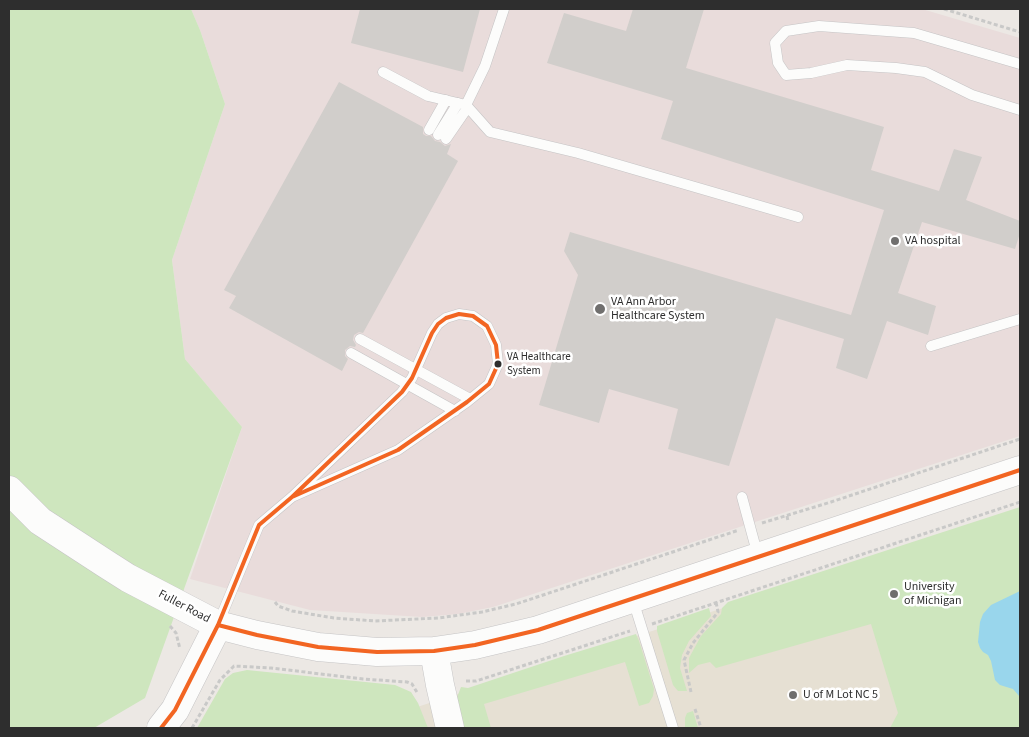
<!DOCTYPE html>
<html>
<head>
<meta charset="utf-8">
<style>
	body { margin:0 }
	#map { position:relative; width:1029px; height:737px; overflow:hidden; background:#ece8e4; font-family:"Source Sans 3",sans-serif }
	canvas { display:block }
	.frame { position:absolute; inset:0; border:10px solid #2e2e2e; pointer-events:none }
</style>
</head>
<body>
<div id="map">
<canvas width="1029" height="737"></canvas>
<div class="frame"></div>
</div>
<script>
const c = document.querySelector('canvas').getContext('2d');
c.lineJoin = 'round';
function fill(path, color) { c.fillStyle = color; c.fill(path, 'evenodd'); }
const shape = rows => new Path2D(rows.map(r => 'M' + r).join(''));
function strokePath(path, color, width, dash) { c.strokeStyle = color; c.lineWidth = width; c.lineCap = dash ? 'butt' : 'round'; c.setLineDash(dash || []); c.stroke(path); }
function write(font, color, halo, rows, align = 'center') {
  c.font = font + ' "Source Sans 3",sans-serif'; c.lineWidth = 5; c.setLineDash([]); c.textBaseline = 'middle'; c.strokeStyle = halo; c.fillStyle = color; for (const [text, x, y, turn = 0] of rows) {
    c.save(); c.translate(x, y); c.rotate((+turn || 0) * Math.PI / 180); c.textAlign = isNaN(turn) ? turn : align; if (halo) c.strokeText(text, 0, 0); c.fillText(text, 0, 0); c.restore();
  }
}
const education = shape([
	[1020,512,1020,728,201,728,414,708]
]);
const medical = shape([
	[191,9,922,9,1020,38,1020,436,493,607,458,614,422,617,310,610,190,579,242,427,185,359,172,260,225,104,200,30]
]);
const green = shape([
	[9,9,191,9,200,30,225,104,172,260,185,359,242,427,145,698,94,728,9,728],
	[1020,507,1020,728,890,728,898,713,871,624,716,668,710,662,698,665,689,673,689,658,701,636,721,614,722,608,728,602],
	[709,608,711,616,689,641,682,655,680,668,687,691,678,691,673,685,657,631,657,626],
	[636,634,639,641,654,689,653,696,649,703,639,706,625,662,484,704,491,728,462,728,456,700,461,687,468,688,564,656],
	[247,670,395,685,411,692,418,703,428,728,197,728,225,679,233,673],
	[693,711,698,728,685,728,685,718,687,713]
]);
const water = shape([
	[1020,591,1020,697,1013,689,1000,685,995,680,991,661,988,655,983,652,980,648,978,642,980,622,983,614,991,605]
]);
const building = shape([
	[360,9,480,9,463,72,351,43],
	[633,9,704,9,686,68,884,127,871,170,939,191,954,149,982,157,966,200,1020,221,1020,233,1015,249,922,222,898,293,936,306,928,335,887,321,867,379,836,368,844,339,776,318,729,466,668,449,678,409,609,389,599,423,539,405,578,275,564,251,570,232,851,315,884,210,661,139,673,101,547,63,564,13,626,31],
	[339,82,423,127,423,134,426,136,431,136,435,141,440,142,445,146,451,144,447,154,458,161,363,333,359,332,354,335,353,340,356,345,355,347,350,346,345,350,345,356,348,359,342,371,229,308,236,296,224,290]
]);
const path = shape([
	[944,9,1020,32],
	[787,516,788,521],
	[762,523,831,502,1020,439],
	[275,602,278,606,292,611,334,618,375,621,438,618,482,612,516,604,739,530],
	[652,624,1020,502],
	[170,626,176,633,180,649],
	[466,681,476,681,630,631],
	[691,692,684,660,693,643,718,612,716,602],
	[695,709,701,728],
	[192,728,220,680,234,666,271,668,363,679,407,682,412,684,418,694]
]);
const lane = shape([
	[504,9,485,66,466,105,490,132,578,153,798,217],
	[1020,64,914,33,819,26,786,31,775,43,778,63,786,75,811,73,847,65,896,68,925,72,972,95,1020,110],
	[383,72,428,96,466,105],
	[429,130,446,100],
	[438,135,458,103],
	[446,139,468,107],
	[360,339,470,399],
	[931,346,1020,319],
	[351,353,455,411],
	[742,497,758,556],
	[633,600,673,728],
	[218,624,259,525,292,497,402,392,412,378,432,333,438,324,446,318,459,314,473,316,487,326,496,345,498,364,489,384,467,402,398,450,292,497]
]);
const secondary = shape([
	[9,490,40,521,106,564,128,578,218,625,257,635,318,647,377,652,434,651,475,645,538,630,1020,470],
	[434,651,440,685,450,728],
	[161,728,175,710,218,625]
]);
const bus1 = shape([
	[459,314,473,316,487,326,496,345,498,364,489,384,467,402,398,450,292,497,402,392,412,378,432,333,438,324,446,318,459,314],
	[218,625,257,635,318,647,377,652,434,651,475,645,538,630,1020,470],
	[161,728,175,710,218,625,259,525,292,497]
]);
const markers = [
	[895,241,5,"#706f6e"],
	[600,309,6,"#706f6e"],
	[498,364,4.5,"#2e2e2e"],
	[894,594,5,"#706f6e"],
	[793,695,5,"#706f6e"]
];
const busNames = [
	["VA Healthcare",507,358],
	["System",507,372]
];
const poiNames = [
	["VA hospital",905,241],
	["VA Ann Arbor",611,302],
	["Healthcare System",611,316],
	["University",904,587],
	["of Michigan",904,601],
	["U of M Lot NC 5",803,695]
];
const streetNames = [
	["Fuller Road",184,607,28]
];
fill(education, '#e6e0d3');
fill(medical, '#e9dcdb');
fill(green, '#cee6be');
fill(water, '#99d6ec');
fill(building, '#d1cecb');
strokePath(lane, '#c5c4c5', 11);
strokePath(secondary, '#c5c4c5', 29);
strokePath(path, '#c9c9c8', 3, [4, 2.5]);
strokePath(lane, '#fcfcfb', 10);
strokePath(secondary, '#fcfcfb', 28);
strokePath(bus1, '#f26522', 4);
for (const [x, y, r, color] of markers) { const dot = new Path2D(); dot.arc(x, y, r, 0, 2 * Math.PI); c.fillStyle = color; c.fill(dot); strokePath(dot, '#fff', 2); }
write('11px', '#2e2e2e', '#fff', busNames, 'left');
write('12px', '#2e2e2e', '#fff', poiNames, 'left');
write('12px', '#2e2e2e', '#fff', streetNames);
</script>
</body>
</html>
